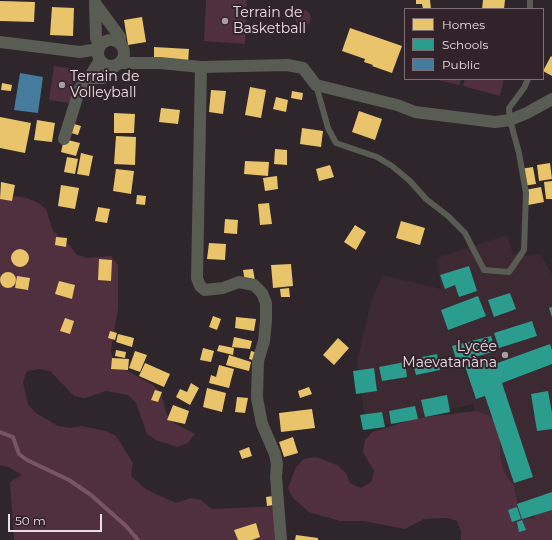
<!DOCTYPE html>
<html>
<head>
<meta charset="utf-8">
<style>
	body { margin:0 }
	#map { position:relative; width:552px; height:540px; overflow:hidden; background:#2e262a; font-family:Montserrat,sans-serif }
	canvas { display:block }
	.legend { position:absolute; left:404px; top:8px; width:140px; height:72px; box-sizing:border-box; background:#32232a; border:1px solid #7b6e74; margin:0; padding:5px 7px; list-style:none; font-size:12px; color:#e9dfe3 }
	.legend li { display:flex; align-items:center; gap:8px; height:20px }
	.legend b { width:20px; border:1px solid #7b6e74 }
	.scale { position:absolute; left:8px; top:514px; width:94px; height:18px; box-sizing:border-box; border:2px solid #e9dfe3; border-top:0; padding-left:5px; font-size:12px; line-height:14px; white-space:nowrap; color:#e9dfe3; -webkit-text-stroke:3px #32232a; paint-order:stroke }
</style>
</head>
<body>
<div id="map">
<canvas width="552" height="540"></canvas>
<ul class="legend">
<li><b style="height:11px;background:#e9c46a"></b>Homes</li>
<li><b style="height:11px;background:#2a9d8f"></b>Schools</li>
<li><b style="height:11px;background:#457b9d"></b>Public</li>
</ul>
<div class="scale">50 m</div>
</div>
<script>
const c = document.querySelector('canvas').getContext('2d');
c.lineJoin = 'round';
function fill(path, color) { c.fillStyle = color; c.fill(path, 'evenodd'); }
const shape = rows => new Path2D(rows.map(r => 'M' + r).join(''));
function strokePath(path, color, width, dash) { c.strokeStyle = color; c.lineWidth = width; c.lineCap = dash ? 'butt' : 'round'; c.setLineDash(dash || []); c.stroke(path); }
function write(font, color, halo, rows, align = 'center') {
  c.font = font + ' Montserrat,sans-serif'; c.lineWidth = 4; c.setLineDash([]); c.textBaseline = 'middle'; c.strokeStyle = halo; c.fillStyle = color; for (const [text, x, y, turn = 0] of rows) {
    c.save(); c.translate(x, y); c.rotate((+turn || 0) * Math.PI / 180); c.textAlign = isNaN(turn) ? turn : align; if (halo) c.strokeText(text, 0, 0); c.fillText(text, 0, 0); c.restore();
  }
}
const built = shape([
	[507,235,513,254,530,256,540,254,552,274,552,540,518,540,473,404,366,429,357,361,371,302,382,275,441,289,437,258]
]);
const green = shape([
	[206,0,247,0,245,44,204,41],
	'295 18a8 8 0 1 1 16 0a8 8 0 1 1-16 0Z',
	[54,66,75,69,70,103,49,100],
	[434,79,461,79,459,85],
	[465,79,504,79,500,96,463,86],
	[0,194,5,200,15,196,27,198,38,203,46,209,53,231,70,246,77,255,88,258,111,256,118,265,118,309,111,350,113,361,122,368,153,385,161,393,167,415,174,423,195,434,188,443,177,447,156,440,147,434,136,403,128,395,106,391,85,398,74,396,50,371,39,369,27,371,23,382,28,404,36,413,58,426,70,428,81,426,106,431,116,436,133,463,131,476,147,490,176,503,191,498,201,500,212,509,281,506,282,540,14,540,10,482,22,475,8,467,0,465],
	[477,411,488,415,496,422,500,432,500,455,502,467,507,477,514,486,518,508,523,518,535,519,534,512,552,506,552,540,461,540,461,531,457,521,447,518,424,519,405,529,363,521,340,521,309,512,293,498,288,488,296,467,304,459,316,457,337,465,346,473,350,483,361,488,371,482,374,471,363,452,365,440,372,432,417,418]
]);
const homes = shape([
	[416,0,430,0,431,9,423,9,422,4,416,4],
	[483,0,505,0,504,9,482,9],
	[0,1,35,2,34,22,0,21],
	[52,7,74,8,73,36,50,35],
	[142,17,146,42,128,45,124,20],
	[350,28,402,46,392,73,372,66,373,65,364,62,365,59,342,51],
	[154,47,189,49,188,63,154,62],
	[551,56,552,57,552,76,543,71],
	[2,83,12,85,11,91,1,90],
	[250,87,266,90,261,118,245,115],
	[211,90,226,91,223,114,209,112],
	[292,91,303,93,302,100,291,98],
	[276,97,288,100,286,112,273,109],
	[161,108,180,110,178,124,159,122],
	[359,111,382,119,375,140,352,132],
	[114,113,135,114,134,133,114,133],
	[0,117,31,123,25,153,0,148],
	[37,120,55,123,52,142,34,140],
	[71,123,81,126,78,135,68,132],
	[302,128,323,131,321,147,300,144],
	[116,136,136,137,135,165,114,164],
	[64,139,80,143,76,156,61,152],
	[275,149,287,150,287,165,274,164],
	[81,153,93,156,89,176,77,174],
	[67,157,78,159,75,174,64,172],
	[245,161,269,162,268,176,244,174],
	[550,163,552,179,539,181,537,165],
	[330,165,334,177,319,181,316,169],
	[533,167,536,184,523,186,520,169],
	[116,169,134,171,131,194,113,191],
	[277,176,278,189,265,191,263,178],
	[552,181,552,199,546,199,544,182],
	[1,182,15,185,12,201,0,199],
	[61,185,79,188,75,209,58,206],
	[541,187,544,202,528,205,525,190],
	[137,195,146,196,145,205,136,204],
	[269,203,272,224,260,225,258,204],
	[98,207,110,209,107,223,95,221],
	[225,219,238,220,237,234,224,233],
	[401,221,425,228,420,245,396,238],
	[355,225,366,232,356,250,344,242],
	[56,237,67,238,66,247,55,245],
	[209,243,226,244,225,260,207,259],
	'11 258a9 9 0 1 1 18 0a9 9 0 1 1-18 0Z',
	[99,259,112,260,111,281,98,280],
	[291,264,293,286,273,288,271,265],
	[253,269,255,281,245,282,243,270],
	'0 280a8 8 0 1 1 16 0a8 8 0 1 1-16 0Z',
	[17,276,30,278,28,290,15,288],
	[59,281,75,285,72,299,55,294],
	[289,288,290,297,281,297,280,289],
	[213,316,221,319,217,330,209,327],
	[236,317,256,319,254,331,235,328],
	[65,318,74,321,70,334,60,331],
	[110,331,117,333,115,340,108,338],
	[118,334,134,338,132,347,116,342],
	[234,337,252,341,250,349,232,347],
	[338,338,349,348,334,365,323,355],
	[219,345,234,348,233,355,217,351],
	[203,348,214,351,211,362,200,360],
	[116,350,126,352,125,358,115,356],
	[135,351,147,355,140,372,129,368],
	[251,351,258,353,256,361,249,359],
	[229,355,251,362,249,371,226,365],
	[112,358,129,359,128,370,111,369],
	[145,363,170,374,164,387,139,376],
	[219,365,234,369,229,388,209,383,211,375,216,377],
	[191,383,199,388,190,405,176,397,180,389,187,392],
	[309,387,312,394,300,398,298,391],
	[207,388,226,393,222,412,203,407],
	[155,390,162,392,158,402,151,400],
	[237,397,248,398,245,413,235,412],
	[173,405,189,411,185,424,167,420],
	[312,409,315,428,281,432,279,413],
	[293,437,298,453,284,457,279,442],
	[249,447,252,456,242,459,239,451],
	[273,496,274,505,267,506,266,497],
	[256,523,260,537,252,540,238,540,234,530],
	[296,535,318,538,318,540,295,540]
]);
const schools = shape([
	[469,266,477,291,459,297,455,285,445,289,440,275],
	[510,293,516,309,494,317,488,300],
	[478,296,486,316,448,330,441,310],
	[552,307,552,317,549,308],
	[532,321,537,336,499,348,494,333],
	[491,336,496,351,457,362,452,346],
	[550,344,552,350,552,364,502,383,533,477,514,483,485,396,476,399,465,366,489,358,492,365],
	[437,354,440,370,416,375,412,359],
	[405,362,407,377,382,381,379,367],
	[374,368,377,391,356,394,353,371],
	[548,391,552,413,552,429,537,431,531,394],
	[447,395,450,412,425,417,421,400],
	[415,406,418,419,391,424,389,411],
	[382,412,385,427,363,430,360,415],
	[552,492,552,510,522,519,517,504],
	[517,507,521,519,512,522,508,510],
	[522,520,526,530,519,532,517,522]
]);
const public = shape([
	[20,73,43,77,38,113,14,110]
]);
const stream = shape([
	[0,432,13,437,19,454,27,460,69,480,91,495,126,526,138,540]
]);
const lane = shape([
	[530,9,530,0],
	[316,85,328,128,336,143,377,157,392,166,410,181,426,199,448,216,465,233,484,270,509,272,524,250,526,193,519,153,510,120,509,108,524,88,528,79]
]);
const street = shape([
	[95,2,96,38,99,46],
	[95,3,120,37,120,42],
	'98 53a13 13 0 1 1 26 0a13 13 0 1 1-26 0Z',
	[0,42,80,52,98,49],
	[120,63,160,63,201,67,287,65,303,68,316,85,397,105,415,112,495,122,510,120,527,113,552,99],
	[201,67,197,278,200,286,205,290,223,288,239,282,254,285,262,293,266,303,266,321,264,341,258,361,257,398,262,424,275,454,277,464,276,477,281,540],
	[89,78,103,78,116,65],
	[64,139,80,88,89,78,100,60]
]);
const markers = [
	[225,21,4,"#a89ea2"],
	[62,85,4,"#a89ea2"],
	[505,355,4,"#a89ea2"]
];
const poiNames = [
	["Terrain de",233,13],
	["Basketball",233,29],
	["Terrain de",70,77],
	["Volleyball",70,93],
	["Lycée",497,347,"right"],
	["Maevatanàna",497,363,"right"]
];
fill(built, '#3d2932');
fill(green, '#502f3f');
fill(homes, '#e9c46a');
fill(schools, '#2a9d8f');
fill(public, '#457b9d');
strokePath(stream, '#795465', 4);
strokePath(lane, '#585c53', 6);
strokePath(street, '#585c53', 12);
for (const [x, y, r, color] of markers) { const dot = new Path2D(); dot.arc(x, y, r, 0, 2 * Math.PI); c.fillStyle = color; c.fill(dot); strokePath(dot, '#32232a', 1.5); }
write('14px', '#e9dfe3', '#32232a', poiNames, 'left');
</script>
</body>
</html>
